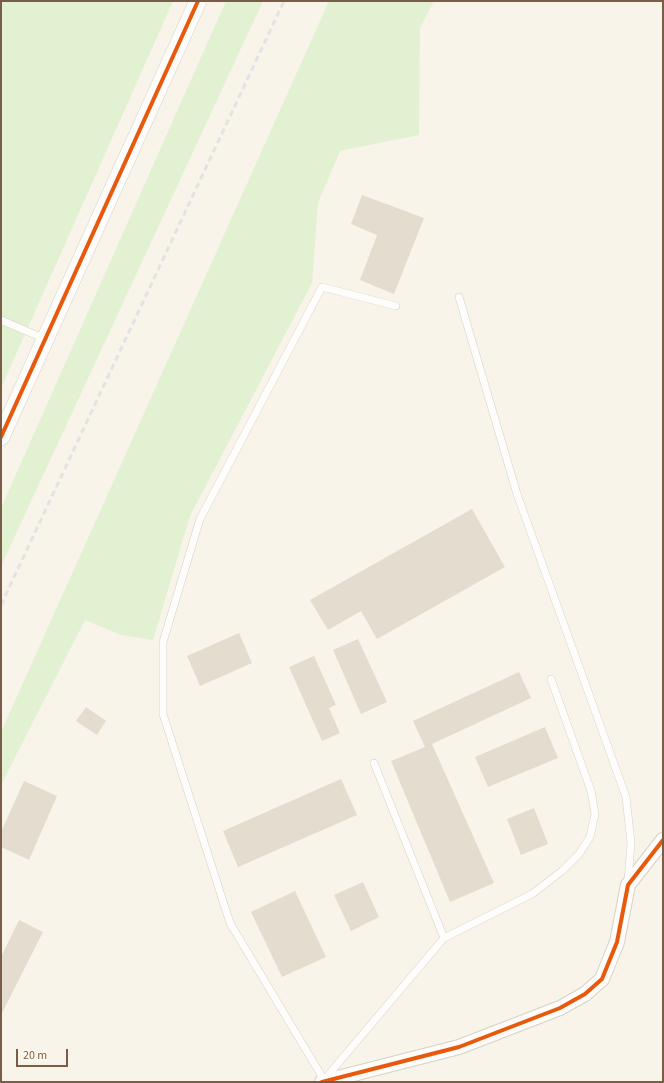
<!DOCTYPE html>
<html>
<head>
<meta charset="utf-8">
<style>
	body { margin:0 }
	#map { position:relative; width:664px; height:1083px; overflow:hidden; background:#f8f4e9; font-family:"Source Sans 3",sans-serif }
	canvas { display:block }
	.frame { position:absolute; inset:0; border:2px solid #7a5d46; pointer-events:none }
	.scale { position:absolute; left:16px; top:1049px; width:52px; height:18px; box-sizing:border-box; border:2px solid #7a5d46; border-top:0; padding-left:5px; font-size:12px; line-height:14px; white-space:nowrap; color:#7a5d46; -webkit-text-stroke:3px #fff9ec; paint-order:stroke }
</style>
</head>
<body>
<div id="map">
<canvas width="664" height="1083"></canvas>
<div class="frame"></div>
<div class="scale">20 m</div>
</div>
<script>
const c = document.querySelector('canvas').getContext('2d');
c.lineJoin = 'round';
function fill(path, color) { c.fillStyle = color; c.fill(path, 'evenodd'); }
const shape = rows => new Path2D(rows.map(r => 'M' + r).join(''));
function strokePath(path, color, width, dash) { c.strokeStyle = color; c.lineWidth = width; c.lineCap = dash ? 'butt' : 'round'; c.setLineDash(dash || []); c.stroke(path); }
const green = shape([
	[1,1,173,1,1,388],
	[226,1,263,1,1,566,1,508],
	[329,1,434,1,420,28,419,135,340,151,318,203,312,283,190,516,153,640,121,635,85,620,1,785,1,732]
]);
const building = shape([
	[362,195,424,218,394,294,360,280,377,235,351,224],
	[472,509,505,567,377,639,361,611,328,630,310,600],
	[239,633,252,663,200,686,187,656],
	[358,639,387,702,361,714,333,650],
	[314,656,336,705,329,708,340,733,322,741,289,667],
	[519,672,531,698,432,744,494,883,450,902,391,761,425,747,413,721],
	[86,707,106,721,97,735,76,721],
	[545,727,558,758,488,787,475,757],
	[341,779,357,815,238,867,223,831],
	[24,781,57,796,29,860,1,847,1,832],
	[534,808,548,844,521,855,507,819],
	[363,882,379,917,351,931,334,895],
	[295,891,326,957,282,977,251,912],
	[19,920,43,932,1,1015,1,957]
]);
const service = shape([
	[459,297,517,494,626,797,631,843,628,881],
	[1,320,45,339],
	[374,763,444,938,324,1080,230,923,163,714,163,642,200,519,322,287,396,306],
	[444,938,532,894,562,871,579,854,590,837,595,814,591,791,551,679]
]);
const minor = shape([
	[322,1082,459,1047,560,1008,585,994,602,979,617,942,628,885,663,840]
]);
const tertiary = shape([
	[1,437,198,1]
]);
const rail = shape([
	[1,605,284,1]
]);
const cycleway = shape([
	[1,437,198,1],
	[322,1082,459,1047,560,1008,585,994,602,979,617,942,628,885,663,840]
]);
fill(green, '#e1f1d2');
fill(building, '#e5dcd0');
strokePath(service, '#d7d1c7', 8);
strokePath(minor, '#d7d1c7', 16);
strokePath(tertiary, '#d7d1c7', 18);
strokePath(service, '#fefdfc', 7);
strokePath(minor, '#fefdfc', 14);
strokePath(tertiary, '#fefdfc', 17);
strokePath(rail, '#e5e2e5', 3, [6, 4]);
strokePath(cycleway, '#e8590c', 4);
</script>
</body>
</html>
